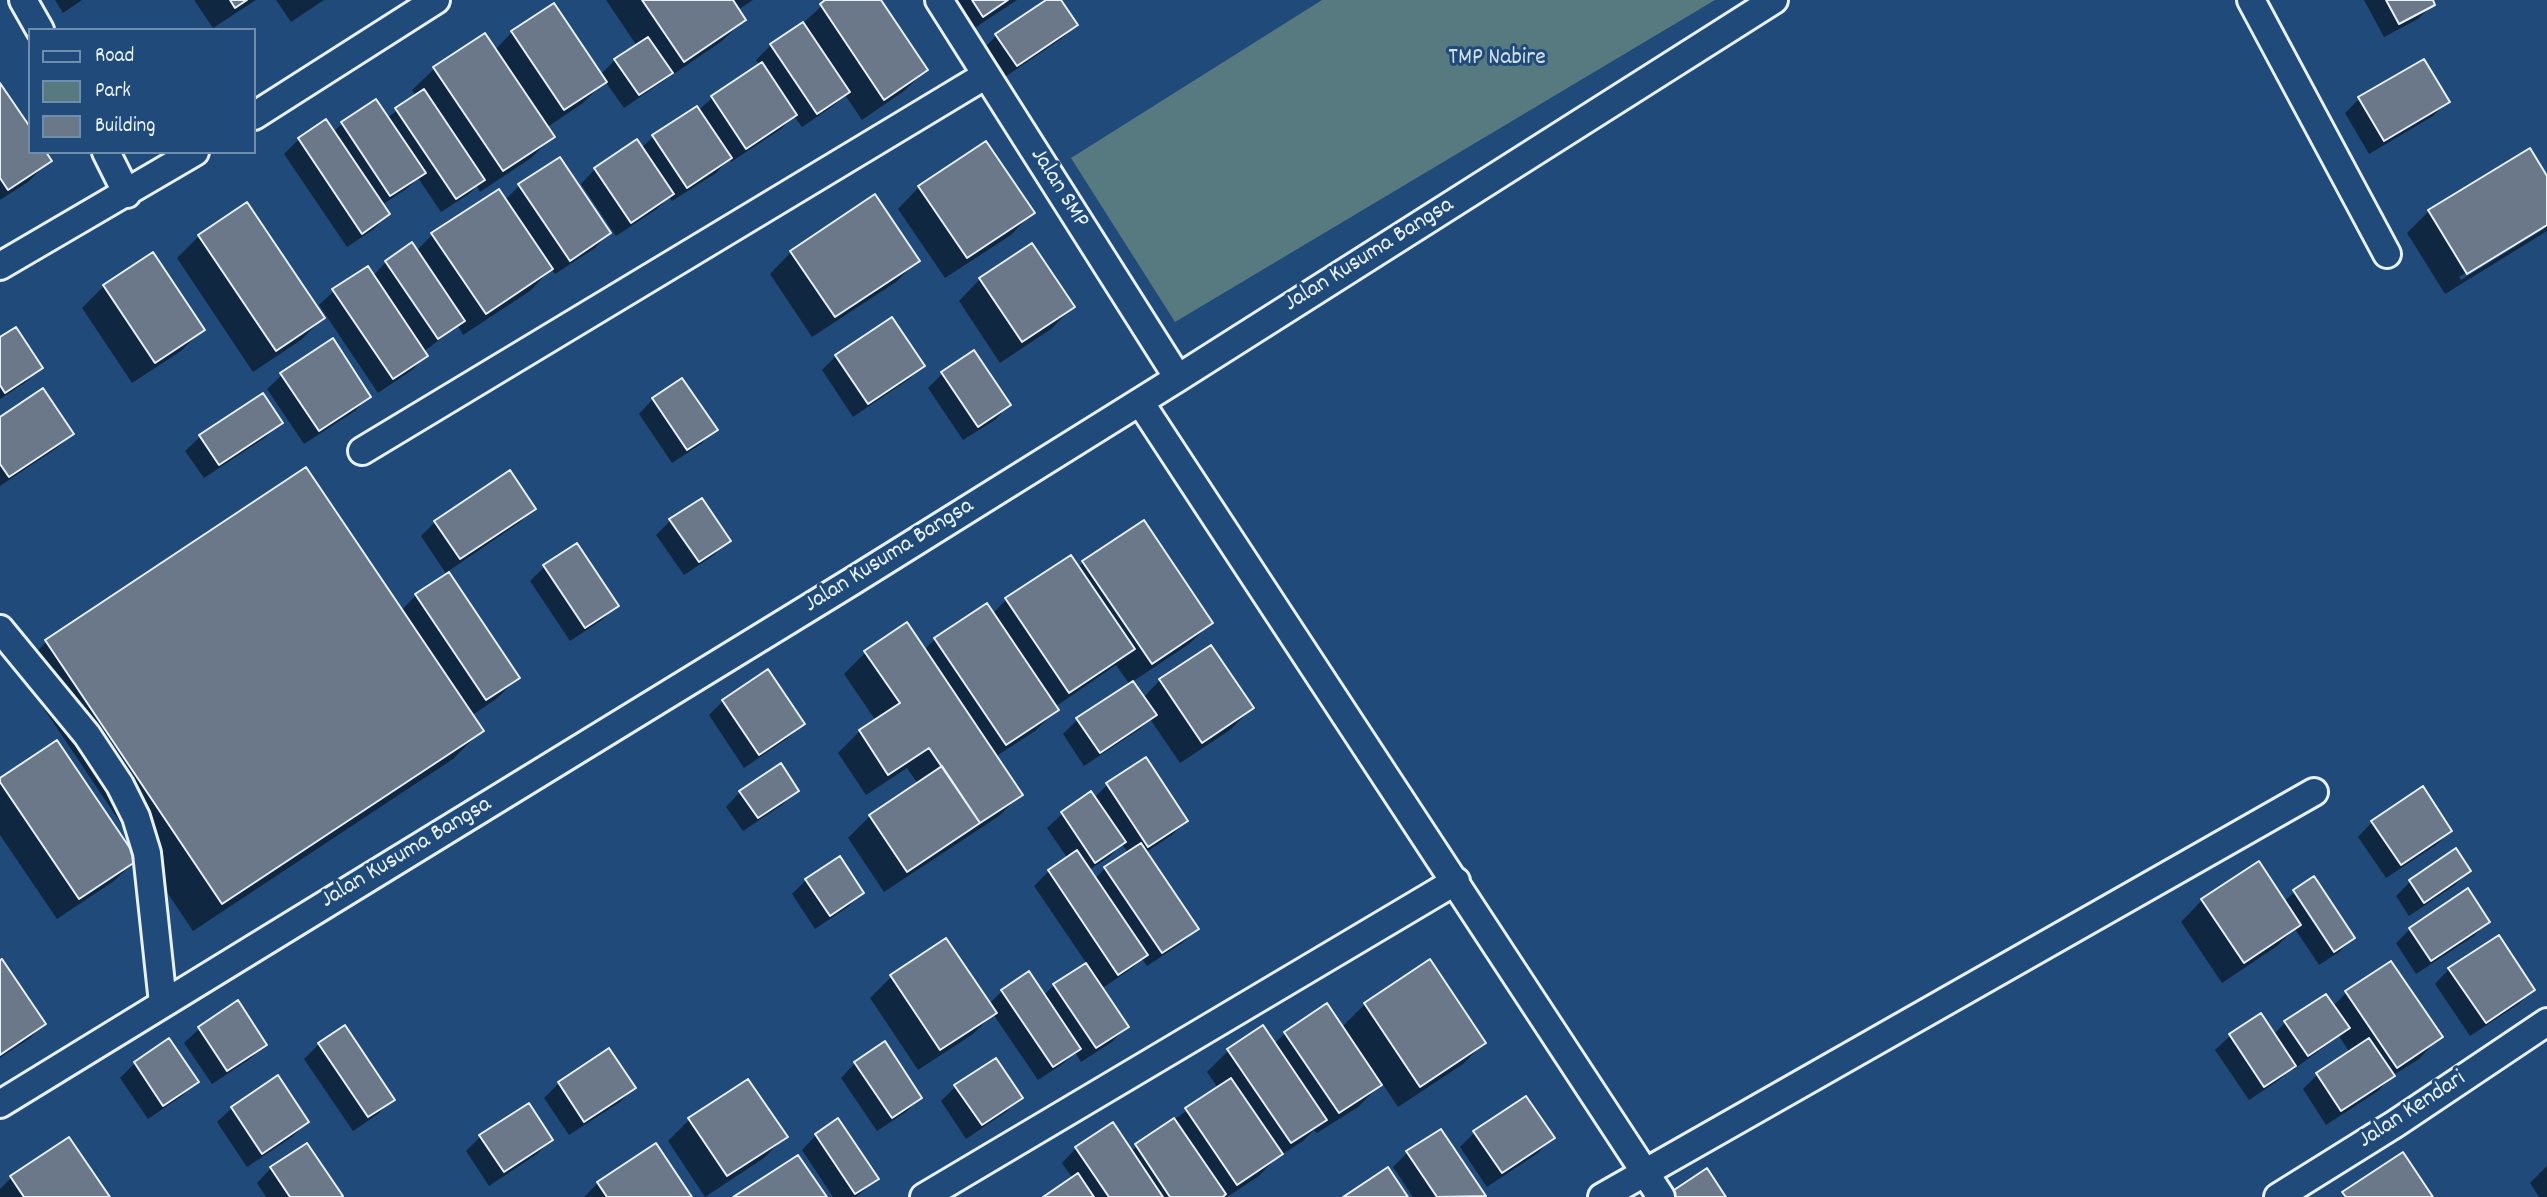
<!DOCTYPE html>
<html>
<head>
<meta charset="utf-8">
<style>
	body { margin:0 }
	#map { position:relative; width:2547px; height:1197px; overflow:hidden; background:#1f4a7a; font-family:Dekko,sans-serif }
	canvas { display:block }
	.legend { position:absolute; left:28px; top:28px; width:228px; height:126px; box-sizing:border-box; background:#1f4a7a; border:2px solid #6f8dac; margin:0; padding:9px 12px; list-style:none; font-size:21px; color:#e8f1f8 }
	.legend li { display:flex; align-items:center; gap:14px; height:35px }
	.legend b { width:35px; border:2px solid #6f8dac }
</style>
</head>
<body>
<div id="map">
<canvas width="2547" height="1197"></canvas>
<ul class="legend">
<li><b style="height:9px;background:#1f4a7a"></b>Road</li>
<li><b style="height:19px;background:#567a80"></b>Park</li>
<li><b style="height:19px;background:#6a7889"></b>Building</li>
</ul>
</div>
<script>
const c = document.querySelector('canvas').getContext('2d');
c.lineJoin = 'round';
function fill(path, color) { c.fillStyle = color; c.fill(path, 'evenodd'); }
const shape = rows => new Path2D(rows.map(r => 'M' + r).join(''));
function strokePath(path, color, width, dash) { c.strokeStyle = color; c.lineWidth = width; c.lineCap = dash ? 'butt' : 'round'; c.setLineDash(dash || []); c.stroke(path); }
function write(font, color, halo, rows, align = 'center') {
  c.font = font + ' Dekko,sans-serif'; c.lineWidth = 6; c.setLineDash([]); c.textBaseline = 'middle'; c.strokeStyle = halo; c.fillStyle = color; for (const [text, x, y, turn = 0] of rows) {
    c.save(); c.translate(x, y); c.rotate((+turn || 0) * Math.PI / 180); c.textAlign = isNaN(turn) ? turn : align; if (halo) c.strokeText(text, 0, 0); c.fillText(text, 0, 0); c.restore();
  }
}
const green = shape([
	[1322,0,1715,0,1175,322,1071,158]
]);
const shadow = shape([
	[55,0,82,0,63,13],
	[194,0,256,0,213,28],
	[276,0,324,0,291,22],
	[606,0,753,0,738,10,744,20,722,41,624,108,605,81,583,103,546,128,552,137,531,158,480,192,477,186,469,194,441,212,418,178,409,187,382,205,388,214,374,229,347,247,284,154,299,139,333,132,342,124,387,118,416,96,412,90,434,69,485,35,495,50,512,32,600,75,615,60,637,46],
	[828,0,879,0,926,70,904,91,862,120,845,95,833,106,802,127,794,116,781,129,731,162,729,159,716,173,672,201,669,197,657,209,616,236,581,184,595,169,641,148,653,137,698,111,712,98,760,65,756,60,771,45,799,27],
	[936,0,1017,0,961,37],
	[1050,0,1059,0,1076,25,1061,39,1002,79,982,50,996,36],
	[2364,0,2431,0,2433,4,2418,19,2384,37],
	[0,86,30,152,50,160,28,182,0,200],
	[2359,99,2448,101,2433,116,2369,154,2345,113],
	[2547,179,2547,231,2445,294,2407,233,2429,211],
	[2544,224,2544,229,2461,280,2459,277],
	[519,186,609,233,595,248,555,274,551,269,530,291,463,335,458,326,423,352,426,356,412,370,378,393,319,305,334,291,373,276,386,262,416,251,432,235,505,200],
	[919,187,1032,213,1011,235,945,278,898,209],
	[246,204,323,318,301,340,253,372,177,258,199,236],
	[791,252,917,261,896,282,812,337,770,274],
	[152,255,202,330,181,351,132,383,82,308,104,286],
	[980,279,1073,307,1051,329,1000,363,959,301],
	[0,339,41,367,26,382,0,399],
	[836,356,923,366,908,380,853,417,822,370],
	[943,373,1009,405,995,420,963,440,928,388],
	[282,375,369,396,355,411,304,444,267,389],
	[263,395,281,422,266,437,204,478,185,451,200,437],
	[653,399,715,429,701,444,672,463,639,414],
	[0,419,72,434,57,448,0,486],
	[306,470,401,611,416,595,447,575,421,536,435,522,534,509,519,523,447,572,518,678,496,699,471,716,481,731,453,759,193,931,18,670,46,642],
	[671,520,728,540,714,555,684,575,656,535],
	[1083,562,1211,623,1189,644,1132,682,1143,698,1160,680,1252,708,1230,730,1180,763,1150,719,1140,729,1084,766,1063,734,1077,720,1130,685,1116,665,1055,707,1057,710,1035,731,995,757,1020,795,999,816,884,892,848,838,870,816,918,784,907,768,866,795,838,753,860,731,876,721,844,674,866,652,924,650,935,639,992,614,1006,600,1078,568],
	[544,567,616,606,602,620,570,641,530,581],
	[723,701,803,724,788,738,744,768,709,715],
	[1145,759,1186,821,1172,835,1145,853,1197,929,1182,943,1147,966,1142,959,1131,969,1101,989,1127,1027,1112,1042,1081,1062,1075,1052,1064,1063,1038,1080,993,1014,973,1034,918,1070,870,998,892,976,989,1004,1002,991,1043,996,1054,985,1087,964,1034,886,1049,871,1068,859,1047,828,1062,814,1091,794,1094,798,1107,785],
	[1122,844,1128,853,1105,868,1095,879,1089,870,1109,857],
	[0,780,136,860,114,881,57,919,0,835],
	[797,790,782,805,743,831,726,807,740,792],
	[2372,822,2450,831,2436,845,2386,878,2358,837],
	[2469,871,2455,885,2409,916,2396,896,2410,882],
	[2313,878,2353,938,2339,952,2319,965,2295,929,2277,946,2222,983,2181,922,2202,900,2284,901],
	[806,880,862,893,848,907,815,929,792,894],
	[2488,921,2474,936,2416,974,2396,943,2410,929],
	[0,962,44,1024,30,1038,0,1058],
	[2449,969,2533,989,2519,1004,2470,1036,2435,984],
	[2346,993,2440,1037,2419,1059,2392,1076,2378,1091,2326,1125,2303,1089,2317,1075,2350,1053,2339,1036,2293,1070,2292,1068,2279,1080,2249,1100,2215,1050,2230,1036,2260,1016,2273,1035,2285,1023,2326,996,2333,1006],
	[237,1003,265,1044,250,1059,212,1084,184,1043,199,1029],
	[1365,1004,1484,1043,1463,1064,1398,1107,1382,1083,1358,1107,1317,1133,1314,1130,1303,1141,1275,1159,1259,1176,1227,1197,1046,1197,1073,1179,1062,1163,1076,1148,1131,1151,1218,1088,1207,1072,1229,1050,1274,1044,1285,1033,1341,1028],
	[344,1028,392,1099,378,1114,353,1131,304,1059,319,1044],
	[169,1041,196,1082,182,1096,148,1119,120,1078,135,1063],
	[855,1063,920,1098,906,1112,877,1131,841,1078],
	[559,1083,634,1088,620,1102,569,1135,544,1098],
	[956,1086,1020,1098,1006,1112,966,1139,941,1101],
	[232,1108,307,1122,292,1137,247,1167,217,1122],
	[690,1119,785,1137,764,1158,705,1197,668,1141],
	[1475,1132,1552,1138,1538,1153,1487,1187,1460,1147],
	[816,1135,877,1179,856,1197,833,1197,802,1150],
	[480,1137,551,1140,537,1154,489,1186,466,1151],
	[1407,1153,1484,1196,1413,1197,1393,1167],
	[2547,1166,2547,1197,2539,1197,2530,1183],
	[271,1168,339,1197,266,1197,257,1183],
	[11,1178,108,1197,0,1197,0,1189],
	[598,1183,690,1197,584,1197]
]);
const building = shape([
	[230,0,247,0,235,8,230,0],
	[642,0,733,0,746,20,684,62,642,0],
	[825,0,881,0,928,70,884,100,820,4,825,0],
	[972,0,1008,0,983,17,972,0],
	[1046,0,1061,0,1078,25,1017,66,995,34,1046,0],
	[2386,0,2433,0,2435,5,2399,24,2386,0],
	[554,3,607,82,564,110,511,31,554,3],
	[803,22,850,92,817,114,770,44,803,22],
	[485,33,555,137,503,171,433,67,485,33],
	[648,37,673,73,639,95,614,59,648,37],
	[2424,59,2450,102,2384,141,2358,97,2424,59],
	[762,62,797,115,746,149,711,96,762,62],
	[0,83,30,127,30,152,46,152,52,161,8,190,0,178,0,83],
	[424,89,485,180,456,199,395,108,424,89],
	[376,99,426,173,390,196,341,122,376,99],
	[697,106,732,158,687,188,652,135,697,106],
	[326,119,390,214,362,234,298,138,326,119],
	[637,139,674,194,631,223,594,168,637,139],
	[986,141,1035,213,967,258,918,186,986,141],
	[2530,148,2547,176,2547,225,2467,274,2428,210,2530,148],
	[560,157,611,233,570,261,518,184,560,157],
	[499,189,553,269,486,314,431,233,499,189],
	[875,194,920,261,835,317,790,251,875,194],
	[247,202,325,318,276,351,198,235,247,202],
	[412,242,465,321,438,339,385,261,412,242],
	[1032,243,1075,307,1022,342,979,278,1032,243],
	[153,252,205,330,155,363,103,285,153,252],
	[368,266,428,356,393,379,332,289,368,266],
	[892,317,925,366,868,404,835,355,892,317],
	[16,327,43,368,5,393,0,385,0,337,16,327],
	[333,338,371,397,319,431,280,373,333,338],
	[974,350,1011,405,978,427,941,372,974,350],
	[682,378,718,430,687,450,652,398,682,378],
	[43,388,74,434,9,477,0,464,0,417,43,388],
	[263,393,283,423,219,465,199,435,263,393],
	[306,467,484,731,222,904,45,640,306,467],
	[510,470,536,509,460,559,434,521,510,470],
	[702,498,731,541,699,562,669,519,702,498],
	[1144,520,1213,623,1152,664,1082,561,1144,520],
	[577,543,619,606,585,628,543,565,577,543],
	[1071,555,1135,649,1069,693,1005,598,1071,555],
	[449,572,520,678,486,700,415,594,449,572],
	[987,603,1059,710,1006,745,934,638,987,603],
	[907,622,1023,795,980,823,929,748,888,775,859,730,900,703,864,651,907,622],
	[1211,645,1254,708,1202,743,1159,679,1211,645],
	[768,669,805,724,759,755,722,700,768,669],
	[1133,681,1157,715,1100,753,1076,718,1133,681],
	[57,740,138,860,79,899,0,782,0,778,57,740],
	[1146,757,1188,821,1148,847,1106,783,1146,757],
	[781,763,799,791,758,818,739,791,781,763],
	[942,766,980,823,907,872,869,815,942,766],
	[2423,786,2452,831,2401,865,2371,821,2423,786],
	[1091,791,1126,842,1095,863,1061,812,1091,791],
	[1141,843,1199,929,1162,953,1104,867,1141,843],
	[2456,848,2471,871,2424,903,2409,880,2456,848],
	[1077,850,1148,955,1118,975,1048,870,1077,850],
	[840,856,864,893,830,916,805,879,840,856],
	[2259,861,2301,925,2244,963,2201,899,2259,861],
	[2314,876,2355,938,2334,952,2293,890,2314,876],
	[2468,888,2490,922,2431,961,2409,928,2468,888],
	[2499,935,2535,990,2486,1023,2448,968,2499,935],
	[946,938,997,1013,940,1050,890,975,946,938],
	[2,959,46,1024,0,1055,0,960,2,959],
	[1430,959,1486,1043,1420,1087,1364,1003,1430,959],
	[2391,961,2443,1037,2397,1068,2345,991,2391,961],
	[1086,963,1129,1027,1096,1048,1053,984,1086,963],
	[1029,971,1081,1049,1053,1067,1001,990,1029,971],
	[2326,994,2350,1028,2308,1056,2284,1021,2326,994],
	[238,1000,267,1045,227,1071,198,1027,238,1000],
	[1327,1003,1382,1085,1339,1113,1284,1032,1327,1003],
	[2261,1013,2296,1066,2264,1087,2229,1034,2261,1013],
	[345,1025,395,1100,368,1117,318,1043,345,1025],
	[1263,1025,1327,1120,1291,1143,1227,1049,1263,1025],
	[169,1038,199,1082,163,1106,134,1062,169,1038],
	[2369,1038,2395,1076,2341,1111,2316,1073,2369,1038],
	[885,1041,922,1098,892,1118,854,1062,885,1041],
	[609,1048,636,1088,584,1122,558,1082,609,1048],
	[996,1058,1023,1098,982,1125,954,1085,996,1058],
	[278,1075,309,1122,262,1154,231,1107,278,1075],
	[1231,1078,1283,1154,1237,1185,1185,1108,1231,1078],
	[748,1079,788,1137,727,1176,688,1118,748,1079],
	[1526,1096,1555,1138,1502,1173,1473,1131,1526,1096],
	[529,1103,553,1140,504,1172,479,1135,529,1103],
	[838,1118,879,1179,855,1194,815,1134,838,1118],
	[1174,1118,1226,1194,1223,1197,1170,1197,1135,1144,1174,1118],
	[1113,1122,1163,1197,1109,1197,1075,1147,1113,1122],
	[1441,1129,1486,1196,1437,1197,1406,1151,1441,1129],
	[69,1137,110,1197,24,1197,10,1176,69,1137],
	[307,1143,343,1196,341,1197,290,1197,270,1167,307,1143],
	[656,1143,692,1197,607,1197,597,1182,656,1143],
	[2403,1152,2433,1197,2346,1197,2342,1192,2403,1152],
	[798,1155,827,1197,733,1197,798,1155],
	[1388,1167,1408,1197,1343,1197,1388,1167],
	[1707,1168,1726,1197,1674,1197,1671,1192,1707,1168],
	[1078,1173,1094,1197,1043,1197,1078,1173]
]);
const minor = shape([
	[23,0,40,30],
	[939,0,1178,378],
	[2251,0,2387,254],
	[254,116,436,0],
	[106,152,127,194],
	[0,266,195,152],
	[1140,402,1661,1197],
	[362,451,986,75],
	[0,629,87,735,120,785,136,817,147,853,163,1003],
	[0,1104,851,582,1178,378,1774,0],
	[924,1197,1456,881],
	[1602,1197,2314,792],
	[2278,1197,2395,1124,2547,1022]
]);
const parkNames = [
	["TMP Nabire",1497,60]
];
const streetNames = [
	["Jalan SMP",1058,189,58],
	["Jalan Kusuma Bangsa",1370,256,-32],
	["Jalan Kusuma Bangsa",890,557,-32],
	["Jalan Kusuma Bangsa",407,854,-31],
	["Jalan Kendari",2413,1111,-33]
];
fill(green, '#567a80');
fill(shadow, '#0007');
fill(building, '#6a7889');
strokePath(building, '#e8f1f8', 2);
strokePath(minor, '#e8f1f8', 32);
strokePath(minor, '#1f4a7a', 26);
write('24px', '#d2dfe6', '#1f4a7a', parkNames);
write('24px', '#e8f1f8', '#1f4a7a', streetNames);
</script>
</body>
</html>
